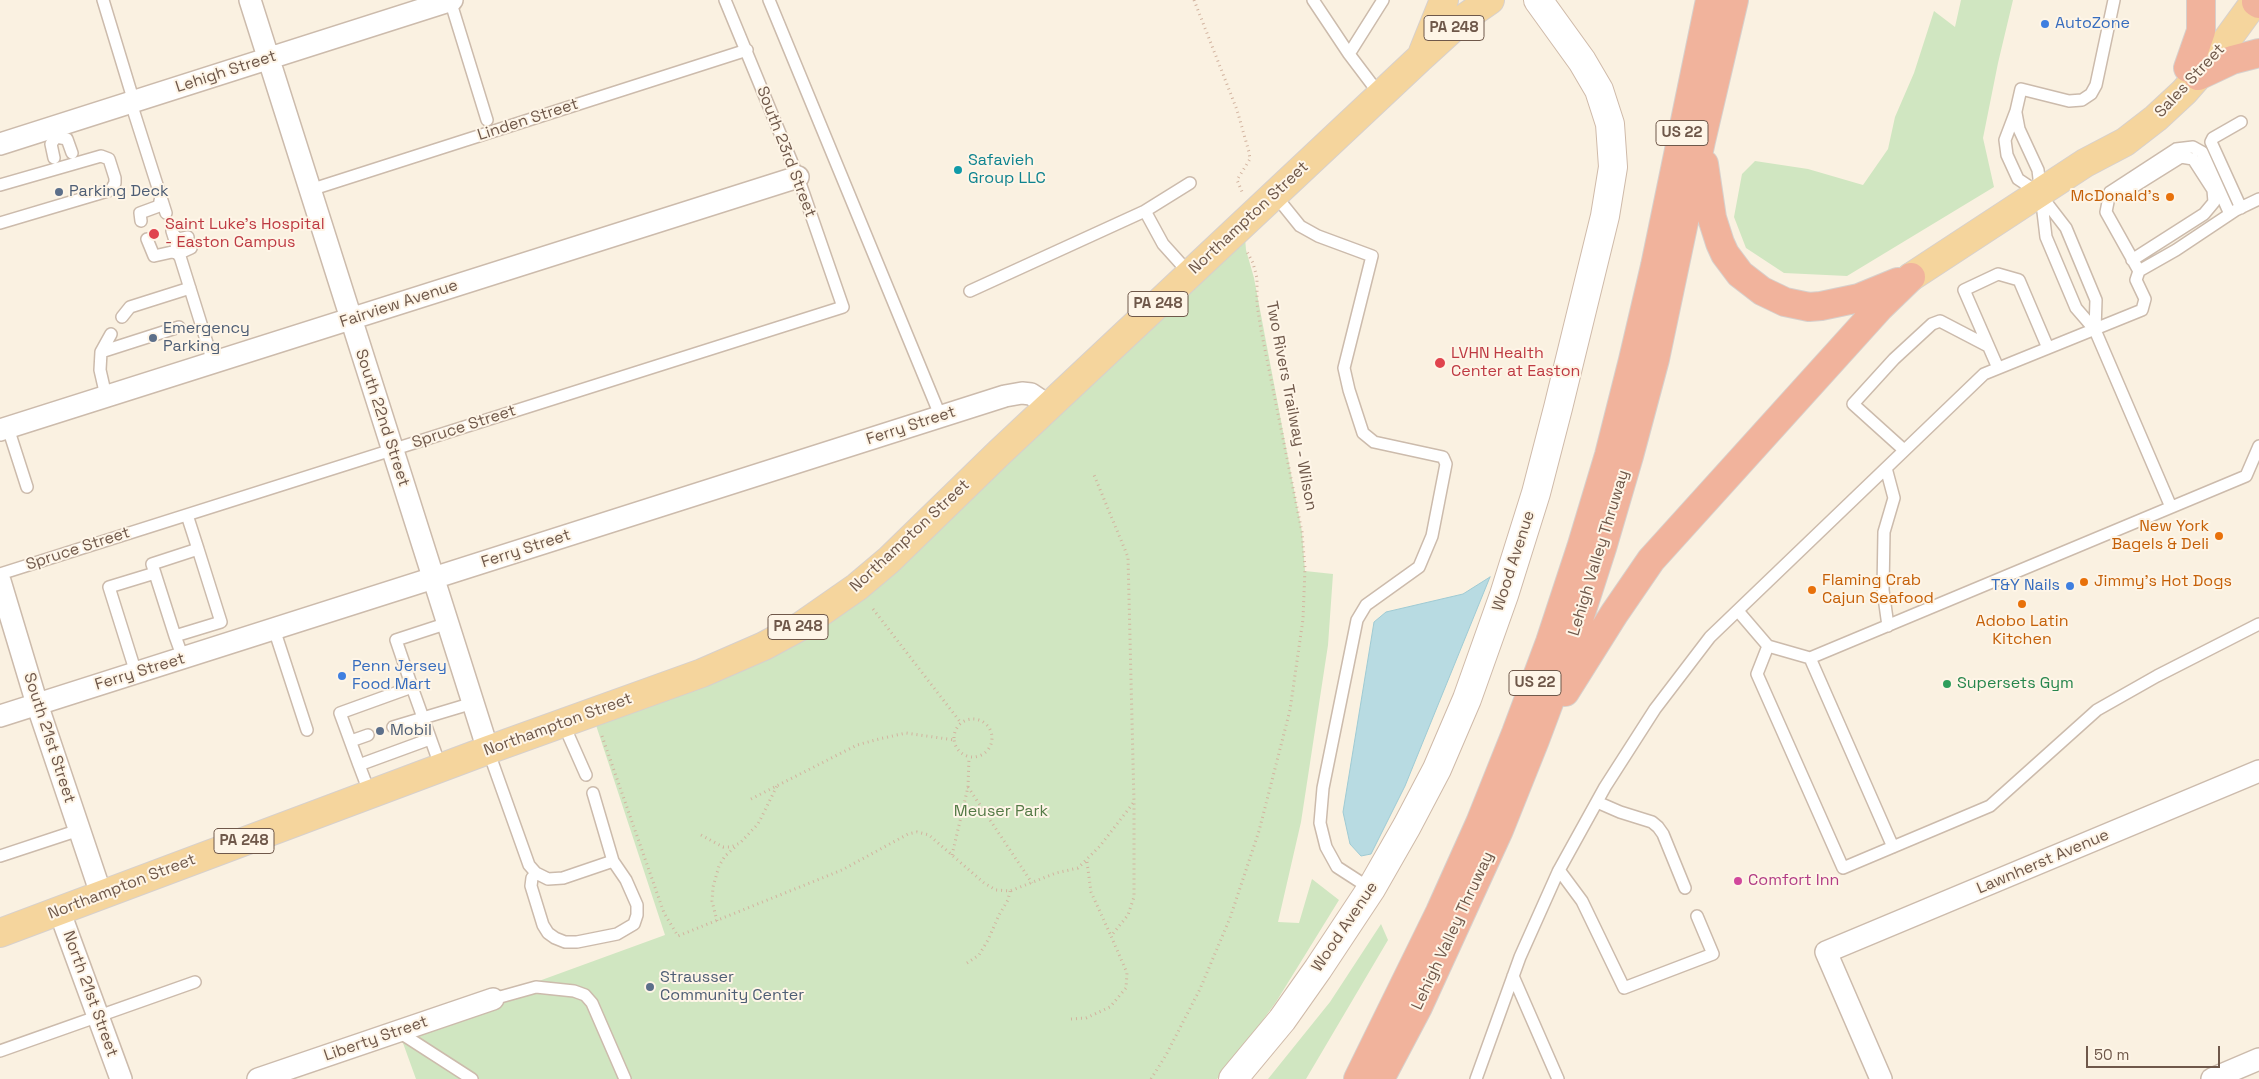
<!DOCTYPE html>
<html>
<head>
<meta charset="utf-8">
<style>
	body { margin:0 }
	#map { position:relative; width:2259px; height:1079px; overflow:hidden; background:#faf1e1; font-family:"Space Grotesk",sans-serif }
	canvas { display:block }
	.scale { position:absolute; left:2086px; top:1046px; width:134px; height:22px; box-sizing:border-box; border:2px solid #6f584a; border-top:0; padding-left:6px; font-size:15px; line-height:18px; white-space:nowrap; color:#6f584a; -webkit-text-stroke:4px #fef5e7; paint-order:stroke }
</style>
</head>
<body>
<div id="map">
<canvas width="2259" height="1079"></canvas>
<div class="scale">50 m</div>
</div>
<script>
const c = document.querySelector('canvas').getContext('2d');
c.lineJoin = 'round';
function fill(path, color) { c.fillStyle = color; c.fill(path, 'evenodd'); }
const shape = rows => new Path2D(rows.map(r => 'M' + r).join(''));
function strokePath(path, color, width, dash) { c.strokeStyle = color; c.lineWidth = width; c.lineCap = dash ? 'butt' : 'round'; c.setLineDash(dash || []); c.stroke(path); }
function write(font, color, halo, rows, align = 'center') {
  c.font = font + ' "Space Grotesk",sans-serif'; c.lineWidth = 4; c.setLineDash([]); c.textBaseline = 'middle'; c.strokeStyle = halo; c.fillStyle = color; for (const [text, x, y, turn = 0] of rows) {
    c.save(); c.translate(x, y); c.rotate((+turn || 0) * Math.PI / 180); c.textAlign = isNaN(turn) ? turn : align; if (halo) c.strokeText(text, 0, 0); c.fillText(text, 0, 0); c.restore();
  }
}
const green = shape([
	[1961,0,2013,0,1998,63,1983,138,1994,187,1847,276,1784,273,1746,248,1734,217,1742,174,1755,161,1808,169,1863,185,1888,149,1895,117,1914,73,1934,11,1955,27],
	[1244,225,1246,250,1254,278,1302,532,1305,571,1333,574,1328,645,1301,822,1278,922,1299,923,1312,879,1339,900,1276,1002,1236,1057,1217,1079,416,1079,399,1032,665,935,592,713,801,626],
	[1381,924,1388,940,1306,1079,1268,1079,1330,1002]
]);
const water = shape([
	[1490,577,1405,786,1371,854,1361,856,1350,844,1343,812,1374,622,1386,612,1463,594,1490,577]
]);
const path = shape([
	[1194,0,1237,110,1249,152,1250,159,1237,180,1243,194],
	[873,609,961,723],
	'954 738a19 19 0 1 1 38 0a19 19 0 1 1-38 0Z',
	[602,736,664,913,678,936,842,870,908,834,917,832,929,835,984,883,996,890,1010,891,1056,873,1078,868,1100,846,1134,802,1128,557,1094,475],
	[968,787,1032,883],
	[751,799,857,745,879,739,906,733,954,740],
	[701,835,723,847,731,847,740,843,758,824,777,786],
	[952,855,968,787,969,757],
	[1087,862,1091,892,1111,936],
	[717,921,712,901,713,887,719,866,725,856,735,847],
	[967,963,979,955,988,940,999,915,1008,900,1010,891],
	[1071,1019,1086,1018,1110,1007,1126,988,1127,973,1111,936,1128,915,1134,897,1134,802],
	[1151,1079,1166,1055,1200,989,1230,918,1259,831,1290,710,1303,619,1305,568,1302,532,1261,330,1257,304,1257,278,1253,263,1246,250]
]);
const lane = shape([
	[103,0,134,102],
	[450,0,487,120],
	[769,0,940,415],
	[1313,0,1349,54],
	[1380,95,1349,54,1383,0],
	[131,103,166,213],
	[2016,113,2019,129,2038,170,2046,237,2076,308,2095,330,2171,507],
	[2241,122,2213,138,2211,142,2241,208],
	[56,137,67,139,72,153],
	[54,158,51,144,56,137],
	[0,185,101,156,109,159,115,178,115,183,111,190,0,223],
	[310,190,747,50],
	[2110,192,2125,192,2181,157,2193,159,2213,190,2214,202,2204,214,2132,260],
	[1275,195,1300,226,1318,236,1372,256,1344,368,1349,390,1363,433,1374,442,1443,457,1446,464,1432,536,1419,567,1366,605,1357,620,1323,788,1320,823,1326,847,1337,867,1371,889],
	[1145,211,1190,183],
	[141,221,140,213,159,206,161,196],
	[172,231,213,362],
	[173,234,178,239,188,237],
	[147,239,154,256,172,252,177,253,180,257,180,253,191,248],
	[2139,271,2106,212,2110,192,2176,149,2193,147,2202,152,2230,214],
	[970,291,1145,211,1163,244,1190,274],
	[122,317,130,307,190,288],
	[2095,330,2096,300,2066,228,2039,193,2018,179,2007,155,2005,140,2016,111,2021,89,2069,101,2082,100,2091,94,2096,85,2114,0],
	[101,352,179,327],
	[1998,368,1964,290,1998,274,2019,280,2048,348],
	[106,396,100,370,101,352,111,334],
	[8,428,27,487],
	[1904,450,1853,404,1894,359,1932,324,1940,321,1988,346],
	[1886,468,1894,498,1884,532,1883,590,1888,626],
	[187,515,198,549],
	[0,574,843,307,798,177,725,0],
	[1738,611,1768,646,1810,658,2246,476,2259,446],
	[274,629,307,730],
	[175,636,221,622,198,549,152,564,175,636,183,658],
	[1768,646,1757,674,1843,868,1990,806,2097,710,2157,676,2259,624],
	[1810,658,1893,847],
	[136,673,109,587,155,573],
	[412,687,396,640,448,623],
	[563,723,586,775],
	[393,727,473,703],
	[430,739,359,765,340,713,412,687,441,768],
	[351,741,368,735],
	[488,750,529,865,536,873,548,879,563,878,613,861],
	[359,765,370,794],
	[1597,802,1620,812,1652,822,1658,827,1663,834,1685,888],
	[0,856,79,830],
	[1559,870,1582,901,1624,988,1713,954,1697,916],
	[536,873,532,878,531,886,543,925,548,933,555,938,565,942,577,942,617,934,634,924,637,915,637,905,626,880,613,861,593,793],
	[1513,976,1558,1079],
	[493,999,536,987,574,991,585,995,592,1003,625,1079],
	[399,1032,472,1079],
	[0,1051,195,982],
	[1476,1079,1520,957,1558,872,1605,787,1655,709,1710,637,1984,374,2142,310,2145,299,2136,280,2139,271,2176,250,2236,210,2259,199]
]);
const street = shape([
	[250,0,488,750],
	[0,144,452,0],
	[0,430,798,177],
	[0,581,37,704,101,894],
	[0,716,1005,396,1022,393,1031,394,1049,406],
	[59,910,121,1079],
	[258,1079,493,999],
	[1881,1079,1826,952,2259,771],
	[2212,1079,2259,1059]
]);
const secondary = shape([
	[1233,1079,1282,1020,1318,969,1371,889,1407,826,1437,769,1467,699,1504,595,1536,493,1558,408,1605,216,1613,167,1610,124,1599,90,1582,61,1538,0]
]);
const primary = shape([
	[1423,52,1444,0],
	[1911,277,2085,163,2125,142,2156,118,2184,92,2213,59,2256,0],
	[0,933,488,750,702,673,764,646,801,626,857,587,889,560,999,453,1420,58,1463,19,1490,0]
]);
const highway = shape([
	[2256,2,2259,4],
	[2188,68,2201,31,2201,0],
	[2198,76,2232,60,2259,53],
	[1704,164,1712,218,1720,243,1725,254,1740,274,1762,291,1785,302,1809,307,1821,306,1859,298,1898,282],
	[1565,692,1614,614,1651,560,1879,308,1911,277],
	[1358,1079,1440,912,1480,823,1516,733,1550,642,1581,548,1609,455,1633,360,1655,266,1710,0],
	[1380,1079,1418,1007,1499,830,1535,740,1571,644,1602,548,1629,456,1655,359,1701,141,1734,0]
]);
const markers = [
	[2045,24,5,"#3f7fe0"],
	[958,170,5,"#0f9aa8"],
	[59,192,5,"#5c6f8a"],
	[2170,197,5,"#e8710a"],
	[154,234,6,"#e0444e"],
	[153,338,5,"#5c6f8a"],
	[1440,363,6,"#e0444e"],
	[2219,536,5,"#e8710a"],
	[2084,582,5,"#e8710a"],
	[2070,586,5,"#3f7fe0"],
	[1812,590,5,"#e8710a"],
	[2022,604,5,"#e8710a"],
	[342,676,5,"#3f7fe0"],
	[1947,684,5,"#2e9e5b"],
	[380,731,5,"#5c6f8a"],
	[1738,881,5,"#d1479c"],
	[650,987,5,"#5c6f8a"]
];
const shields = [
	[1454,28,60],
	[1682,133,52],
	[1158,304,60],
	[798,627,60],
	[1535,683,52],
	[244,841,60]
];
const shieldNames = [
	["PA 248",1454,28],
	["US 22",1682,133],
	["PA 248",1158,304],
	["PA 248",798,627],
	["US 22",1535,683],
	["PA 248",244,841]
];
const shopNames = [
	["AutoZone",2055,24],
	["T&Y Nails",2060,586,"right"],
	["Penn Jersey",352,667],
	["Food Mart",352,685]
];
const streetNames = [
	["Lehigh Street",226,72,-18],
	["Sales Street",2190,81,-47],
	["Linden Street",528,120,-18],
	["South 23rd Street",786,152,69],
	["Northampton Street",1249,218,-43],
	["Fairview Avenue",399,304,-18],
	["Two Rivers Trailway - Wilson",1291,406,79],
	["South 22nd Street",382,418,72],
	["Ferry Street",911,426,-18],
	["Spruce Street",464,427,-18],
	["Northampton Street",910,536,-43],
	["Spruce Street",78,549,-18],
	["Ferry Street",526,549,-18],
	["Lehigh Valley Thruway",1599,553,-73],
	["Wood Avenue",1514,561,-72],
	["Ferry Street",140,672,-17],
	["Northampton Street",558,725,-20],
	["South 21st Street",49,738,72],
	["Lawnherst Avenue",2043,862,-23],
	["Northampton Street",122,887,-21],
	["Wood Avenue",1345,927,-56],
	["Lehigh Valley Thruway",1453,931,-65],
	["North 21st Street",90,994,70],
	["Liberty Street",376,1039,-19]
];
const cultureNames = [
	["Safavieh",968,161],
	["Group LLC",968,179]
];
const serviceNames = [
	["Parking Deck",69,192],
	["Emergency",163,329],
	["Parking",163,347],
	["Mobil",390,731],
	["Strausser",660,978],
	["Community Center",660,996]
];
const foodNames = [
	["McDonald's",2160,197],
	["New York",2209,527],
	["Bagels & Deli",2209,545],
	["Flaming Crab",1822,581,"left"],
	["Cajun Seafood",1822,599,"left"],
	["Jimmy's Hot Dogs",2094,582,"left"],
	["Adobo Latin",2022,622,"center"],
	["Kitchen",2022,640,"center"]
];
const healthNames = [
	["Saint Luke's Hospital",165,225],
	["- Easton Campus",165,243],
	["LVHN Health",1451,354],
	["Center at Easton",1451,372]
];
const leisureNames = [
	["Supersets Gym",1957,684]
];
const parkNames = [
	["Meuser Park",1001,812]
];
const hotelNames = [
	["Comfort Inn",1748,881]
];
fill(green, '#d0e6c1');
fill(water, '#b8dbe2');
strokePath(water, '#9fcad3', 1);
strokePath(lane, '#ccbbac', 14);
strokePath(street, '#ccbbac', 24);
strokePath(secondary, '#cfbaa9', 30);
strokePath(primary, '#d7d0cc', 30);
strokePath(highway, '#d7d0cc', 30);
strokePath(path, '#d2b39f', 3, [1, 4]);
strokePath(lane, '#fff', 11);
strokePath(street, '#fff', 21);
strokePath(secondary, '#fff', 28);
strokePath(primary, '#f5d59d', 28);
strokePath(highway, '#f1b39c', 28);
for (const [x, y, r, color] of markers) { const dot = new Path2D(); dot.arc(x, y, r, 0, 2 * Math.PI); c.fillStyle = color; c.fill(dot); strokePath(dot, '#fef5e7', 2); }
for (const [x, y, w] of shields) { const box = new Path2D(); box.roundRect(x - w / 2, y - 12.5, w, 25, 4); c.fillStyle = '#fef5e7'; c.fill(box); strokePath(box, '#6f584a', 1); }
write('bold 15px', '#6f584a', null, shieldNames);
write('16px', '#366cbe', '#fef5e7', shopNames, 'left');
write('16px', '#6f584a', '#fef5e7', streetNames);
write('16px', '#0d838f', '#fef5e7', cultureNames, 'left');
write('16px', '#4e5e75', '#fef5e7', serviceNames, 'left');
write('16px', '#c56008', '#fef5e7', foodNames, 'right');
write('16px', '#be3a42', '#fef5e7', healthNames, 'left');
write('16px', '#27864d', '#fef5e7', leisureNames, 'left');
write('16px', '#547a46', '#fef5e7', parkNames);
write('16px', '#b23c85', '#fef5e7', hotelNames, 'left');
</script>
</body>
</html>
